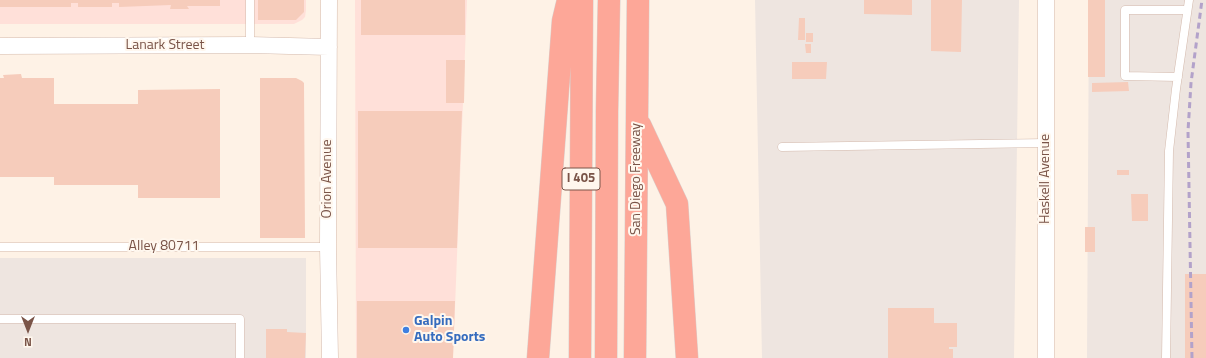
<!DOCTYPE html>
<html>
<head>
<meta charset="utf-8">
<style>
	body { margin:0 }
	#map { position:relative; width:1206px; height:358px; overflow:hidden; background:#fef2e6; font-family:"Titillium Web",sans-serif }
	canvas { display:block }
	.north { position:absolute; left:8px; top:310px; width:40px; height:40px; -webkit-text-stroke:3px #fff7ee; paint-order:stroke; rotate:180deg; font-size:11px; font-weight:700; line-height:16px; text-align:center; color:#7a5448 }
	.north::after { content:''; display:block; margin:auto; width:14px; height:18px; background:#7a5448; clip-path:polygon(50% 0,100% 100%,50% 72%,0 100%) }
</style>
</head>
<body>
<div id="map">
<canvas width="1206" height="358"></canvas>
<div class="north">N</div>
</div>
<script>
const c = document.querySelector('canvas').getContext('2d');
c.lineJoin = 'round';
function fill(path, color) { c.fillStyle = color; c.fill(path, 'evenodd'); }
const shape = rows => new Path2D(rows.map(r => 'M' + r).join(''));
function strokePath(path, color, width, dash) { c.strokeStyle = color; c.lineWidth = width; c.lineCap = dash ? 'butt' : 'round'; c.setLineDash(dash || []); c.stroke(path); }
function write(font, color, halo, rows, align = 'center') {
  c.font = font + ' "Titillium Web",sans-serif'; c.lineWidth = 4; c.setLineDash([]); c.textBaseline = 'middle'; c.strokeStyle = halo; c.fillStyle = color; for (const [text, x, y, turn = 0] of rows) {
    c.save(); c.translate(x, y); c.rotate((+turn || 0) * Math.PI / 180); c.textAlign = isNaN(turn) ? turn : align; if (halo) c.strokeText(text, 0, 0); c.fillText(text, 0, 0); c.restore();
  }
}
const commercial = shape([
	[0,0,306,0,306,10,305,17,302,20,294,24,0,24],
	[355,0,467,0,453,358,356,358]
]);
const industrial = shape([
	[755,0,1019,0,1014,358,762,358],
	[1089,0,1206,0,1206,358,1087,358],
	[0,258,306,258,306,358,0,358]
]);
const building = shape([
	[0,0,220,0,220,6,187,6,189,9,170,9,171,5,119,7,119,3,112,3,112,7,78,7,78,3,71,3,71,7,0,7],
	[258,0,304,0,304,12,296,20,258,20],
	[361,0,465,0,465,35,361,35],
	[864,0,912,0,912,15,864,14],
	[931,0,962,0,961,52,931,51],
	[1088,0,1105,0,1105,77,1088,77],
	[799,18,805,18,805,40,798,40],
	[806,33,813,33,813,42,806,42],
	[805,44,811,44,811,53,806,53],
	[446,60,465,60,464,103,446,103],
	[792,62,827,62,826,79,792,79],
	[21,74,22,78,54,78,54,104,138,104,138,90,220,89,220,198,138,198,138,185,54,185,54,177,0,177,0,78,4,78,3,75],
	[260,78,296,78,302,81,304,83,305,238,260,238],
	[1128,82,1129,91,1092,92,1092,83],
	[358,111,462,111,457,248,358,248],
	[1117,170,1129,170,1129,175,1117,175],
	[1131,194,1148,194,1148,221,1132,221],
	[1085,227,1095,227,1095,252,1085,252],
	[1185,274,1206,274,1206,358,1185,358],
	[357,301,455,301,453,358,357,358],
	[888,308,934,308,934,323,957,323,957,347,949,347,949,349,953,349,953,358,888,358],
	[266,329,287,329,287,332,306,333,305,358,266,358]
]);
const service = shape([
	[250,0,250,45],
	[1178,77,1125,76,1125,10,1187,10],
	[782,147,1046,143],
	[0,247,328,247],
	[0,319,240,319,240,358],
	[1166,358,1169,151,1176,89,1189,0]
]);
const minor = shape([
	[329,0,328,247,330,358],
	[1046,0,1046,358],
	[0,46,250,45,329,47]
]);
const motorway = shape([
	[640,125,677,204,687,358],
	[538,358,563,21,568,0],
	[580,358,582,0],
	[606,358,607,112,609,0],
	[635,358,638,0]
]);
const rail = shape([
	[1192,358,1188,131,1191,83,1202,0]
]);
const markers = [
	[406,330,4,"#3f7fe0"]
];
const shields = [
	[581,179,38]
];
const shieldNames = [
	["I 405",581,179]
];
const streetNames = [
	["Lanark Street",165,46],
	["Orion Avenue",328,179,-90],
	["San Diego Freeway",637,179,-90],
	["Haskell Avenue",1046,179,-90],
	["Alley 80711",164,247]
];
const shopNames = [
	["Galpin",414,322],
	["Auto Sports",414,338]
];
fill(commercial, '#ffe0d9');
fill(industrial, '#eee5e0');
fill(building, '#f6ccbb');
strokePath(service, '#d4baad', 9);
strokePath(minor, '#d4baad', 17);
strokePath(motorway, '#dacfcc', 23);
strokePath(service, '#fff', 8);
strokePath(minor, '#fff', 16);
strokePath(motorway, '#fda798', 22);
strokePath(rail, '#b3a2ca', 3, [6, 4]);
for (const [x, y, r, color] of markers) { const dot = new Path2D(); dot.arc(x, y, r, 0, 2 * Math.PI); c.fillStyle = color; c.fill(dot); strokePath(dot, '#fff7ee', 1.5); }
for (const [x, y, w] of shields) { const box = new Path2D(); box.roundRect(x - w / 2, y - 11, w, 22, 3); c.fillStyle = '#fff7ee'; c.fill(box); strokePath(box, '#7a5448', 1); }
write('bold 13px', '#7a5448', null, shieldNames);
write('14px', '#7a5448', '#fff7ee', streetNames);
write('bold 14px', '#366cbe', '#fff7ee', shopNames, 'left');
</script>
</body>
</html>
